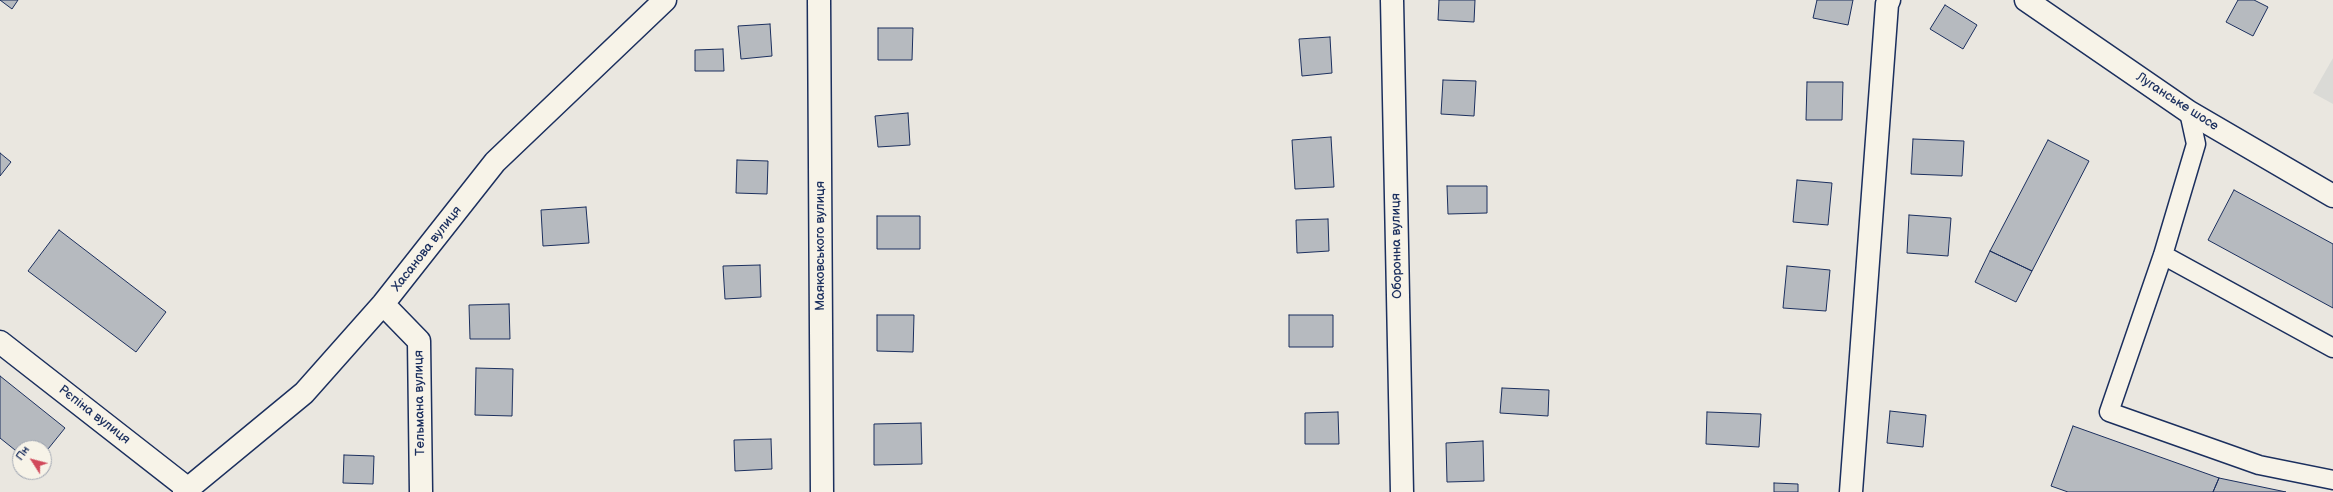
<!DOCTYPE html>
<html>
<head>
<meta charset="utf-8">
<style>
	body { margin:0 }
	#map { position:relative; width:2333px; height:492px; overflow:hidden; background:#eae7e0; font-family:"Balsamiq Sans",sans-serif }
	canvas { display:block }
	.north { position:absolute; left:12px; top:440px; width:40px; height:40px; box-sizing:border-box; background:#f7f3e8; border:1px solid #9fa5b1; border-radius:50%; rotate:306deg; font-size:11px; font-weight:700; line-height:16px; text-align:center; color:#1b2f5e }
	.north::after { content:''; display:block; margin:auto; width:14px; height:18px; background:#d1495b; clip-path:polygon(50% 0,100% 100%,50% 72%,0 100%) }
</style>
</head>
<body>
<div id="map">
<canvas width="2333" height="492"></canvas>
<div class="north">Пн</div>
</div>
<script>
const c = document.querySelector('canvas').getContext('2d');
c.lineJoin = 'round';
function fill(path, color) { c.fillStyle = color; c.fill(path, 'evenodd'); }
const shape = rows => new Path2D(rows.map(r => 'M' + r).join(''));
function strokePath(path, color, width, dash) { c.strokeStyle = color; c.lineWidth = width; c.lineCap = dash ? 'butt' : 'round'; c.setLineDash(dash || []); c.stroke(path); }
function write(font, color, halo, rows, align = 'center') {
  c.font = font + ' "Balsamiq Sans",sans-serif'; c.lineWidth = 3; c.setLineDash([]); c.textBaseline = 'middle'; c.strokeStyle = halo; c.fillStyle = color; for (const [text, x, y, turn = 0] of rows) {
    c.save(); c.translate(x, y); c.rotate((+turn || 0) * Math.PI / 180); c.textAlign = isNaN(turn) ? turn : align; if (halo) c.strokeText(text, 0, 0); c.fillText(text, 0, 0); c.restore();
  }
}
const built = shape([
	[2333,58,2333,104,2313,93]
]);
const building = shape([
	[0,0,18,0,12,9,0,0],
	[1439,0,1475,0,1474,22,1438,20,1439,0],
	[1817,0,1853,0,1848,25,1813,18,1817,0],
	[2238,0,2254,0,2268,7,2253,36,2226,22,2238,0],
	[1945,5,1977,25,1963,49,1930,29,1945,5],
	[770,24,772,56,741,59,738,26,770,24],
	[878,28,913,28,912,60,878,60,878,28],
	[1330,37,1332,73,1302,76,1299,39,1330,37],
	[723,49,724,71,695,71,695,50,723,49],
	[1443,80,1476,81,1474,116,1441,114,1443,80],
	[1807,82,1843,82,1842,120,1806,120,1807,82],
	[908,113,910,145,878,147,875,116,908,113],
	[1331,137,1334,187,1295,189,1292,140,1331,137],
	[1913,139,1964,141,1962,176,1911,174,1913,139],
	[2048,140,2089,161,2032,271,1990,251,2048,140],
	[0,153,11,162,0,176,0,153],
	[737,160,768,161,767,194,736,193,737,160],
	[1797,180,1832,183,1828,225,1793,222,1797,180],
	[1447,186,1487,186,1487,213,1448,214,1447,186],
	[2234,190,2333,244,2333,308,2208,240,2234,190],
	[586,207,589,243,543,246,541,210,586,207],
	[1909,215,1951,218,1948,256,1907,253,1909,215],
	[877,216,920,216,920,249,877,249,877,216],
	[1328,219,1329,251,1297,253,1296,220,1328,219],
	[59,230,166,312,136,352,28,271,59,230],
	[1990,251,2032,271,2016,302,1975,282,1990,251],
	[760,265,761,297,725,299,723,266,760,265],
	[1787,266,1830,270,1826,311,1783,308,1787,266],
	[509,304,510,339,470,339,469,305,509,304],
	[877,315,914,315,913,352,877,351,877,315],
	[1289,315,1333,315,1333,347,1289,347,1289,315],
	[476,368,513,369,512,416,475,415,476,368],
	[0,376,65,428,44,454,44,448,20,448,20,454,0,438,0,376],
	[1502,388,1549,390,1548,416,1500,413,1502,388],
	[1890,411,1926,415,1923,447,1887,443,1890,411],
	[1338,412,1339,444,1305,444,1305,413,1338,412],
	[1707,412,1761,414,1759,447,1706,444,1707,412],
	[921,423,922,464,874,465,874,424,921,423],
	[2073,426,2219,478,2213,492,2068,492,2051,486,2073,426],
	[771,439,772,469,735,471,734,440,771,439],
	[1483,441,1484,481,1447,482,1446,443,1483,441],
	[344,455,374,456,373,484,343,483,344,455],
	[2219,478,2286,492,2213,492,2219,478],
	[1774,483,1798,484,1798,492,1774,492,1774,483]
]);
const lane = shape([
	[2189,112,2196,144,2163,255,2109,412,2259,465,2333,480],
	[2163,255,2333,348]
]);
const street = shape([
	[819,0,822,492],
	[1392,0,1402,492],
	[383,304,419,341,421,492],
	[0,342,187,488],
	[184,492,304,393,383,304,495,162,665,0],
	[1851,492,1887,4,1889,0]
]);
const primary = shape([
	[2026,0,2189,112,2333,196]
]);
const streetNames = [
	["Луганське шосе",2177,102,33],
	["Маяковського вулиця",821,246,-90],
	["Оборонна вулиця",1397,246,-91],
	["Хасанова вулиця",427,249,-52],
	["Тельмана вулиця",420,403,-91],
	["Рєпіна вулиця",94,415,38]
];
fill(built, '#dadad6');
fill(building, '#b6babf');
strokePath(building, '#1b2f5e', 1);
strokePath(lane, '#1b2f5e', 21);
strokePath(street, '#1b2f5e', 25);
strokePath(primary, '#1b2f5e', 25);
strokePath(lane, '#f7f3e8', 18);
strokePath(street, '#f7f3e8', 22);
strokePath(primary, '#f7f3e8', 22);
write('13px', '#1b2f5e', '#f7f3e8', streetNames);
</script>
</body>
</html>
